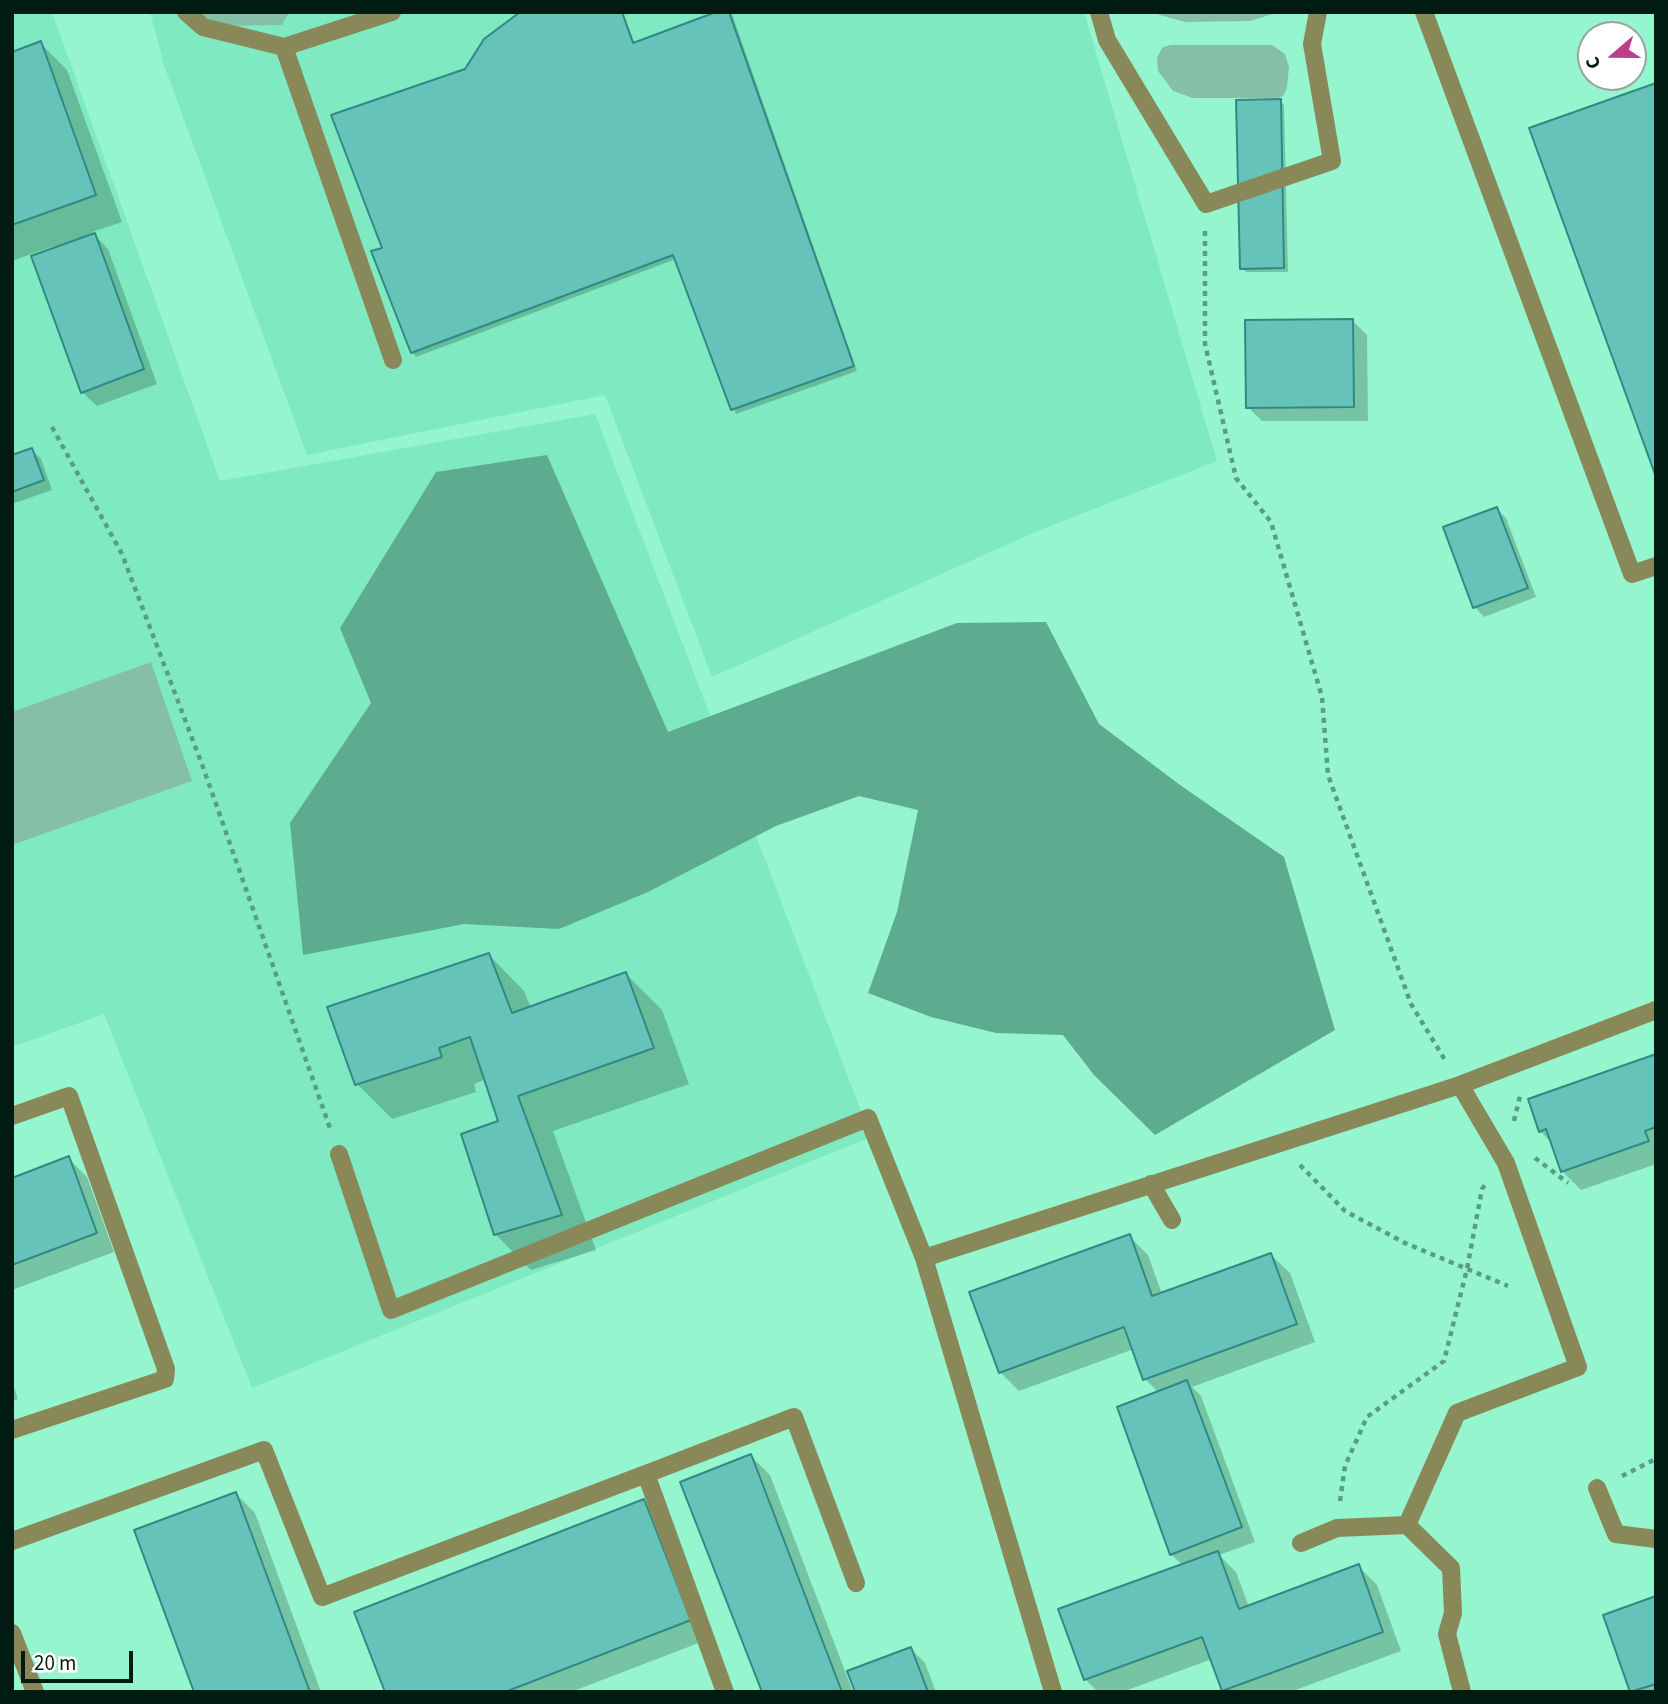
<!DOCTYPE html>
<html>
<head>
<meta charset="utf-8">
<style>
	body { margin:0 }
	#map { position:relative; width:1668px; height:1704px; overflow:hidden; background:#95f5cf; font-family:"Source Sans 3",sans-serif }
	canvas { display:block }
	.frame { position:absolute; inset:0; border:14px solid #001b11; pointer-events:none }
	.north { position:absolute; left:1577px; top:21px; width:70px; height:70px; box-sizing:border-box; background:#fff; border:2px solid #99a4a0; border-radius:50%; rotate:250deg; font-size:19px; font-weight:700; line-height:28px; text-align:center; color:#001b11 }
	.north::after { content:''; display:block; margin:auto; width:24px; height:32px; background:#bd3e8b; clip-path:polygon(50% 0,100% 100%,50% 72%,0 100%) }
	.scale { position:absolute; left:21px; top:1651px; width:112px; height:32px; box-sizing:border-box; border:4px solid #001b11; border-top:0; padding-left:9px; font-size:21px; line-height:24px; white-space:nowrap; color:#001b11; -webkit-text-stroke:5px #fff; paint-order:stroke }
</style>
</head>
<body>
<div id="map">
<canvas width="1668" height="1704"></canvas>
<div class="frame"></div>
<div class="north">С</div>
<div class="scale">20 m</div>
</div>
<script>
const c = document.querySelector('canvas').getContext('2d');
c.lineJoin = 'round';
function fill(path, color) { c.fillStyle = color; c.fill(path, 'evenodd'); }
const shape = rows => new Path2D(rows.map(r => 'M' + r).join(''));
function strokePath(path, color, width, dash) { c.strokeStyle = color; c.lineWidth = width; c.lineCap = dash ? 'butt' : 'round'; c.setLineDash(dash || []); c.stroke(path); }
const built = shape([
	[12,12,52,12,220,481,595,414,871,1137,252,1388,104,1014,12,1047],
	[150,12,1084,12,1217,461,1035,532,712,677,605,395,307,455,164,65]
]);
const green = shape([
	[196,12,289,12,282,25,220,26],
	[1149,12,1279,12,1250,21,1185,22],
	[1171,45,1272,45,1285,54,1289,67,1287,88,1283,96,1278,98,1193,98,1173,91,1158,71,1157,57,1163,47],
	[151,662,192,781,12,845,12,712]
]);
const forest = shape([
	[547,455,668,732,957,623,1046,622,1099,724,1180,785,1284,857,1335,1030,1155,1135,1094,1075,1063,1035,996,1033,931,1017,868,993,897,912,918,810,859,796,776,826,648,892,559,929,464,924,303,955,290,823,371,703,340,628,436,472]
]);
const shadow = shape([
	[526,12,623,12,635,44,721,12,732,14,857,371,736,414,676,259,416,357,412,352,384,249,466,70],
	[40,43,67,70,122,222,92,232,108,249,157,384,97,406,82,392,54,246,12,261,12,53],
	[1280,101,1284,105,1288,272,1246,272,1242,268],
	[1353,321,1367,335,1368,421,1262,421,1248,407],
	[32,450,41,459,52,490,12,504,12,457],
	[1497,509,1506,518,1536,597,1484,617,1475,607],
	[489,955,524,991,531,1008,626,974,662,1010,689,1084,553,1131,596,1250,531,1270,495,1234,500,1122,486,1079,474,1084,476,1092,392,1119,357,1084],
	[1656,1056,1656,1164,1581,1190,1562,1171,1552,1143,1540,1131],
	[68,1158,87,1177,114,1252,12,1290,12,1180],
	[1129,1236,1148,1255,1162,1294,1271,1255,1290,1273,1315,1342,1192,1387,1201,1396,1255,1542,1219,1555,1236,1572,1249,1607,1358,1566,1377,1585,1401,1651,1290,1692,1225,1692,1212,1659,1122,1692,1098,1692,1085,1679,1183,1566,1171,1554,1159,1393,1145,1379,1134,1349,1019,1391,1000,1372],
	[12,1382,18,1399,12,1401],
	[751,1456,770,1475,853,1692,764,1692],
	[236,1494,255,1513,321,1692,196,1692],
	[644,1501,663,1520,709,1639,571,1692,386,1692],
	[1656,1598,1656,1692,1632,1692,1605,1616],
	[911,1649,925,1663,936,1692,856,1692]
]);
const building = shape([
	[520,12,622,12,633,43,716,12,729,12,854,366,731,410,673,255,411,353,371,251,382,248,331,115,465,69,484,39,520,12],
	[41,41,96,195,12,225,12,52,41,41],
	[1656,83,1656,477,1529,128,1656,83],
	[1281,99,1284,268,1240,269,1236,100,1281,99],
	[95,233,144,369,81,393,31,256,95,233],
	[1353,319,1354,407,1246,408,1245,320,1353,319],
	[32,448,44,480,12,492,12,455,32,448],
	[1497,507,1528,588,1473,608,1443,527,1497,507],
	[489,953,512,1013,626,972,654,1048,518,1096,562,1215,494,1235,461,1134,498,1121,470,1037,439,1048,442,1057,355,1085,327,1007,489,953],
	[1656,1054,1656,1127,1645,1131,1649,1141,1561,1172,1546,1129,1539,1132,1528,1099,1656,1054],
	[69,1156,97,1233,12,1265,12,1178,69,1156],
	[1130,1234,1152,1296,1271,1253,1297,1324,1143,1380,1124,1327,999,1373,969,1292,1130,1234],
	[1187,1380,1242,1527,1170,1555,1117,1407,1187,1380],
	[751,1454,842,1692,762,1692,680,1482,751,1454],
	[236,1492,310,1692,194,1692,134,1530,236,1492],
	[644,1499,691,1620,505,1692,385,1692,354,1612,644,1499],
	[1218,1551,1239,1609,1359,1564,1383,1632,1222,1691,1202,1637,1084,1680,1058,1609,1218,1551],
	[1656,1596,1656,1684,1630,1692,1603,1615,1656,1596],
	[911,1647,928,1692,855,1692,847,1671,911,1647]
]);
const path = shape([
	[1205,231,1205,344,1236,478,1271,522,1322,697,1328,775,1411,1004,1445,1060],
	[52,427,122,554,203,767,331,1131],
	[1514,1121,1521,1092],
	[1535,1158,1568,1183],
	[1300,1165,1345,1211,1405,1243,1508,1286],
	[1622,1476,1656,1459],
	[1340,1501,1345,1466,1367,1417,1444,1361,1467,1269,1482,1189,1485,1185]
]);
const service = shape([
	[186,12,203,27,284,47,392,12],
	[1099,12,1107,40,1206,204,1332,161,1312,44,1318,12],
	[1424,12,1632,574,1656,566],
	[284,47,393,360],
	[12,1116,69,1096,166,1369,165,1379,12,1430],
	[339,1154,391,1310,868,1118,924,1258],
	[1151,1184,1172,1220],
	[1597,1488,1616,1534,1656,1539],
	[1407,1525,1457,1413,1578,1367,1506,1163,1460,1085,1656,1010],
	[12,1541,264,1450,322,1597,646,1474],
	[1301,1543,1337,1528,1407,1525,1451,1568,1453,1613,1447,1634,1462,1692],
	[12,1633,35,1692],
	[725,1692,646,1474,794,1417,856,1583],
	[1053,1692,924,1258,1460,1085]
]);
fill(built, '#7feac1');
fill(green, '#86bfa8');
fill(forest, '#5eac8f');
fill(shadow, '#0003');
fill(building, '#66c3ba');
strokePath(building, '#308a83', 2);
strokePath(path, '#599e83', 4.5, [5, 5]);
strokePath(service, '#898858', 18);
</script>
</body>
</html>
